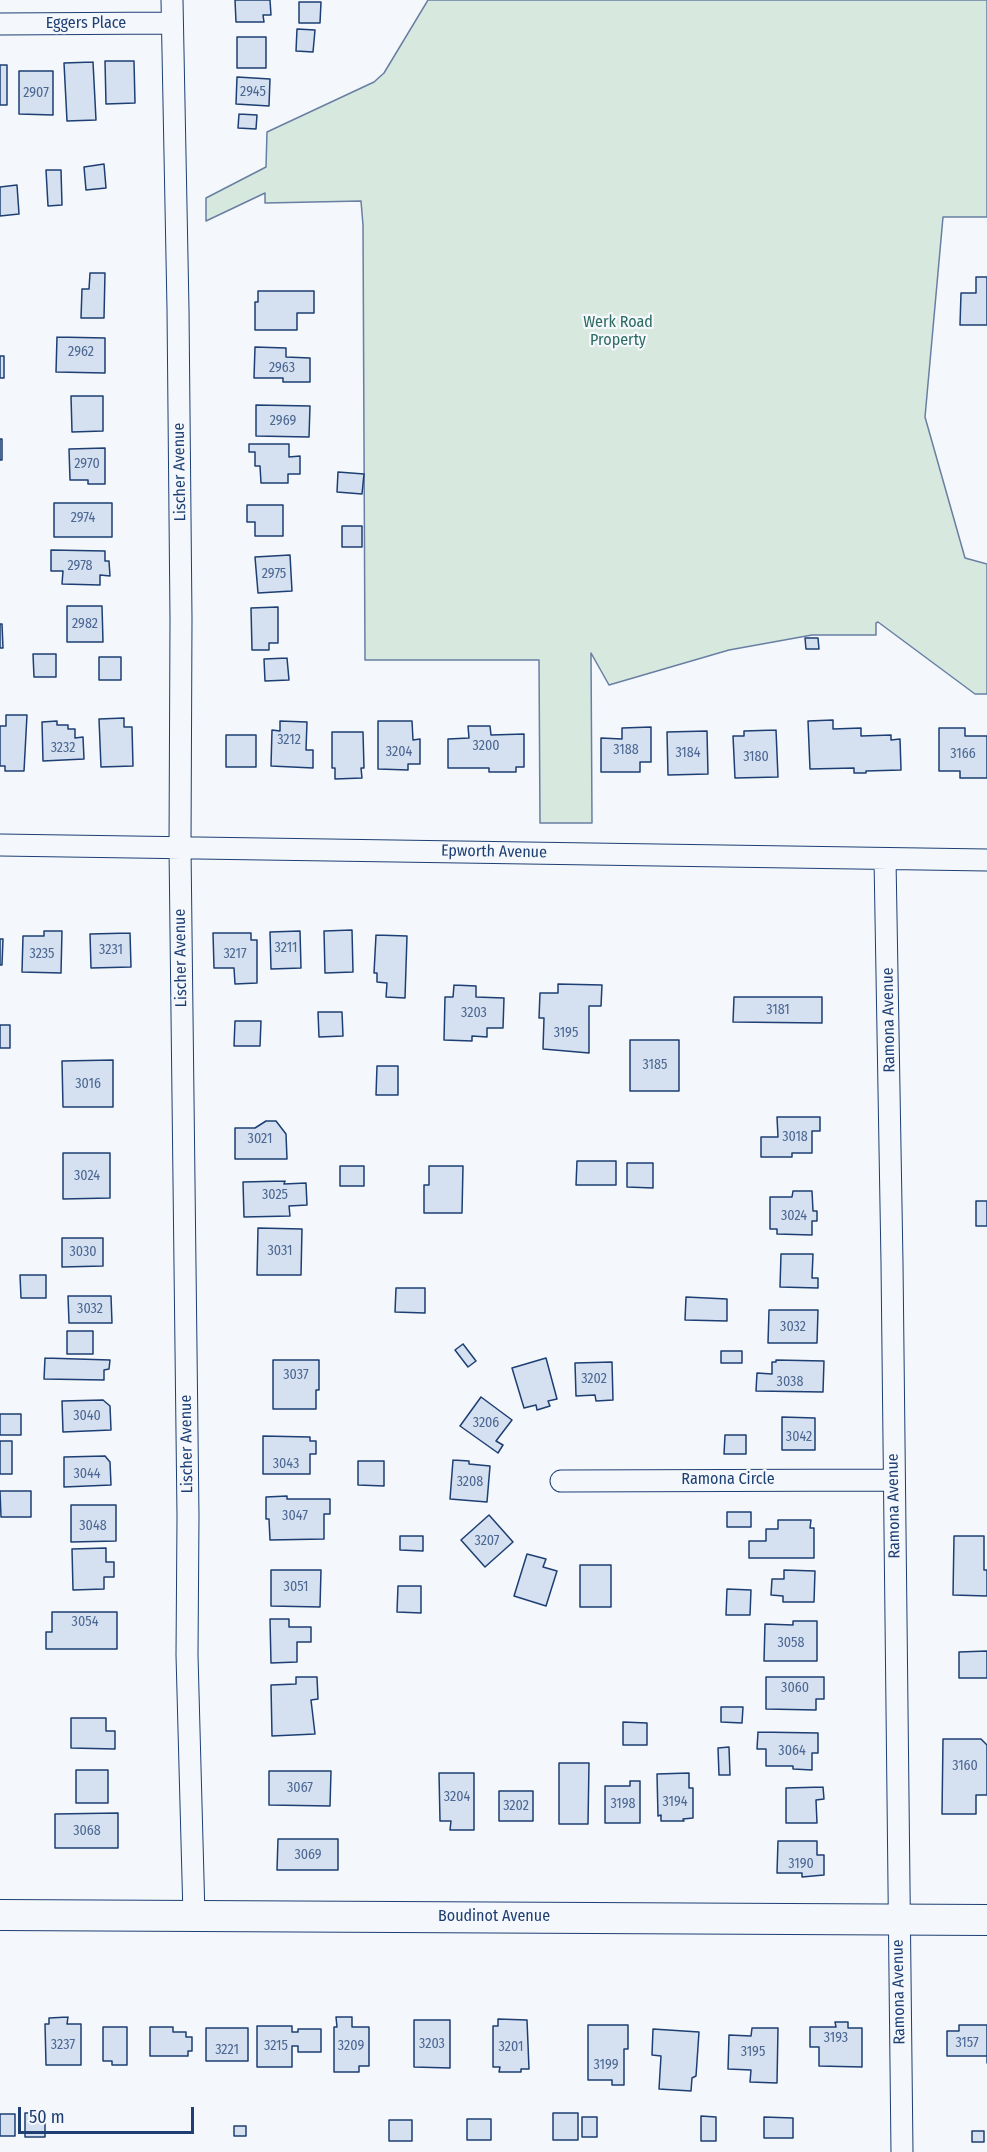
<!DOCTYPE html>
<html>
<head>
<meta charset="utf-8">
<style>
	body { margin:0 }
	#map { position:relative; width:987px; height:2152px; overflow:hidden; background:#f4f7fb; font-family:"Fira Sans Condensed",sans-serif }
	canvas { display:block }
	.scale { position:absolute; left:18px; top:2107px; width:176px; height:27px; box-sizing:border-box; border:3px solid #1d3f73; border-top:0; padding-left:8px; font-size:18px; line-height:21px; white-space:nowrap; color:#1d3f73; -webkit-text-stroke:4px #f4f7fb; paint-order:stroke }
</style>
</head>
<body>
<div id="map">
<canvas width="987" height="2152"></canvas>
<div class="scale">50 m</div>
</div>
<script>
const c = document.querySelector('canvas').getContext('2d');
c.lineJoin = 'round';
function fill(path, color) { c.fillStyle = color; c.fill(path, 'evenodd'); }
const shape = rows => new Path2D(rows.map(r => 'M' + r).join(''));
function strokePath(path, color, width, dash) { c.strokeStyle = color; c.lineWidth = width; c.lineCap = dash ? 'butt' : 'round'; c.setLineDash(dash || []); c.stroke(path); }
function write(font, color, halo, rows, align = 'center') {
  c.font = font + ' "Fira Sans Condensed",sans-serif'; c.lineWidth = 4.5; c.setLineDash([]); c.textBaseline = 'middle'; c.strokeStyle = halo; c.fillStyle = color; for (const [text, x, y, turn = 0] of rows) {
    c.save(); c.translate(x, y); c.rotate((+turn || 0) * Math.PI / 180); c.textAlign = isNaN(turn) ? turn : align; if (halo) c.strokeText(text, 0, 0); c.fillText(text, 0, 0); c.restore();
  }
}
const green = shape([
	[428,0,987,0,987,217,943,217,925,417,965,558,987,564,987,694,975,694,878,622,876,623,876,635,812,635,729,650,609,685,591,653,592,823,540,823,539,660,365,660,363,225,361,201,265,203,265,193,206,221,206,198,266,167,267,132,374,82,384,73,428,0]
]);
const building = shape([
	[235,0,270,0,271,15,263,15,264,22,236,22,235,0],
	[299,2,321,2,320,23,299,23,299,2],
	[297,29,315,30,313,52,296,51,297,29],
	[237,37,266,37,266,68,237,68,237,37],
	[105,61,134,61,135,103,106,104,105,61],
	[93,62,96,120,67,121,64,63,93,62],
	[0,65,7,65,7,105,0,105,0,65],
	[19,71,53,71,53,115,19,114,19,71],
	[237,77,270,79,269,106,236,104,237,77],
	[239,114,257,115,256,129,238,128,239,114],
	[104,164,106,188,86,190,84,167,104,164],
	[46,170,61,170,62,205,48,206,46,170],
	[17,185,19,214,0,216,0,187,17,185],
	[90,273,105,273,104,318,81,318,82,289,89,289,90,273],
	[976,277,987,277,987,325,960,325,961,293,976,293,976,277],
	[258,291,314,291,314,313,297,313,297,330,255,330,255,302,258,302,258,291],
	[57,337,105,338,105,373,56,372,57,337],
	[255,347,286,348,286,357,310,358,310,382,283,382,283,378,254,378,255,347],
	[0,356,4,356,4,378,0,378,0,356],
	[71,396,103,396,103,431,72,432,71,396],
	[256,405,310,406,309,437,256,436,256,405],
	[0,439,2,439,2,460,0,460,0,439],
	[249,444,289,444,289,457,300,456,300,474,288,474,288,483,261,483,260,466,255,466,255,452,249,452,249,444],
	[105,448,105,484,88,484,88,480,70,480,69,449,105,448],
	[338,472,364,474,362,494,337,492,338,472],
	[54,503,112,503,112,537,54,537,54,503],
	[247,505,283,505,283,536,255,536,255,522,247,522,247,505],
	[342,526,362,526,362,547,342,547,342,526],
	[51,550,105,551,105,561,109,561,110,576,100,575,100,585,62,584,63,571,51,571,51,550],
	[290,555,292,591,258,593,255,557,290,555],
	[67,606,102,606,103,642,67,642,67,606],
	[278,607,278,643,269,643,269,650,252,650,251,608,278,607],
	[0,624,2,624,3,648,0,648,0,624],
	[805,638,818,638,819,649,806,649,805,638],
	[33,654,56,654,56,677,34,677,33,654],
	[99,657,121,657,121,680,99,680,99,657],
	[287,658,289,680,265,681,264,659,287,658],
	[6,715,27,715,24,771,5,771,5,766,0,766,0,726,6,726,6,715],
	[124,718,124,727,132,727,133,766,101,767,99,719,124,718],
	[833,720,833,729,861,728,861,736,891,735,891,740,900,739,901,770,866,771,866,773,854,773,854,768,810,769,808,721,833,720],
	[57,721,57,725,68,725,68,729,75,729,75,738,83,737,84,759,43,761,42,722,57,721],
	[280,721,307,722,306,750,313,750,313,768,271,766,272,730,280,731,280,721],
	[378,721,412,721,413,740,420,739,420,764,408,764,408,770,378,769,378,721],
	[468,726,490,726,491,735,524,734,524,767,516,767,516,772,489,772,489,768,448,768,448,739,469,738,468,726],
	[651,727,651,762,640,762,640,772,601,772,601,738,622,739,622,728,651,727],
	[939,728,965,728,965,736,987,736,987,778,960,778,960,771,939,771,939,728],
	[776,730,778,777,735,778,733,736,744,736,744,731,776,730],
	[707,731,708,774,668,775,667,732,707,731],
	[332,732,363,732,364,768,361,768,362,778,335,779,335,768,332,768,332,732],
	[226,735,256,735,256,767,226,767,226,735],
	[352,930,353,972,325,973,324,931,352,930],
	[44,931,62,931,61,973,22,972,23,936,44,936,44,931],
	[300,931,301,968,271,969,270,932,300,931],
	[130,933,131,967,91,968,90,934,130,933],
	[213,933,251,933,251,940,257,940,257,983,235,984,234,968,214,968,213,933],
	[376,935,407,936,405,998,386,997,387,983,377,982,377,973,374,973,376,935],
	[0,939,3,939,2,965,0,965,0,939],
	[558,984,602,985,601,1006,589,1006,589,1053,543,1049,544,1018,539,1018,540,993,558,993,558,984],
	[454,985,476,986,476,997,504,998,503,1028,487,1028,487,1037,472,1036,472,1041,444,1040,445,997,453,997,454,985],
	[734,997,822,997,822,1023,733,1022,734,997],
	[318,1012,342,1012,343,1036,319,1037,318,1012],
	[235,1021,261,1021,260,1046,234,1046,235,1021],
	[0,1025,10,1025,10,1048,0,1048,0,1025],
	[630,1040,679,1040,679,1091,630,1091,630,1040],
	[113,1060,113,1107,63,1107,62,1061,113,1060],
	[377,1066,398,1066,398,1095,376,1095,377,1066],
	[777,1117,820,1117,820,1131,812,1131,812,1153,792,1153,792,1157,761,1157,761,1137,778,1137,777,1117],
	[266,1121,276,1121,286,1134,287,1159,235,1159,235,1128,255,1128,266,1121],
	[63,1153,110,1153,110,1198,63,1199,63,1153],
	[577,1161,616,1161,616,1185,576,1185,577,1161],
	[627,1163,653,1163,653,1188,627,1187,627,1163],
	[340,1166,364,1166,364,1186,340,1186,340,1166],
	[429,1166,463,1166,462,1213,424,1213,424,1185,429,1185,429,1166],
	[285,1181,284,1184,306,1183,307,1205,289,1206,290,1216,244,1217,243,1182,285,1181],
	[793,1191,812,1191,813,1211,817,1211,817,1221,812,1221,812,1235,777,1234,777,1229,770,1229,770,1197,792,1197,793,1191],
	[976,1201,987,1201,987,1226,976,1226,976,1201],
	[258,1228,302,1229,301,1275,257,1275,258,1228],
	[62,1238,103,1238,103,1266,62,1267,62,1238],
	[781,1254,813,1254,812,1278,818,1278,818,1288,780,1287,781,1254],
	[20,1275,46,1275,46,1298,21,1298,20,1275],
	[396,1288,425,1288,425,1313,395,1312,396,1288],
	[68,1296,111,1296,112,1323,69,1323,68,1296],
	[686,1297,727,1299,727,1321,685,1320,686,1297],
	[769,1310,818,1310,817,1343,768,1343,769,1310],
	[67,1331,93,1331,93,1354,67,1354,67,1331],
	[463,1344,476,1361,468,1367,455,1350,463,1344],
	[721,1351,742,1351,742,1363,721,1363,721,1351],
	[45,1358,110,1360,109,1369,104,1370,104,1380,44,1379,45,1358],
	[546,1358,557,1399,548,1401,550,1406,537,1410,536,1405,524,1408,512,1368,546,1358],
	[273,1360,319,1360,319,1390,316,1390,316,1409,273,1409,273,1360],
	[776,1360,824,1361,823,1392,756,1391,757,1373,772,1374,772,1362,776,1362,776,1360],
	[612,1362,613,1400,596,1401,595,1395,576,1396,575,1363,612,1362],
	[481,1397,512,1420,496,1441,503,1445,498,1453,460,1426,481,1397],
	[103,1400,110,1406,111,1430,63,1432,62,1401,103,1400],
	[0,1414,21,1414,21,1435,0,1435,0,1414],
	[782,1417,815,1418,815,1450,782,1450,782,1417],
	[725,1435,746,1435,746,1454,724,1454,725,1435],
	[263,1436,310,1437,310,1441,316,1441,316,1454,310,1454,310,1474,263,1474,263,1436],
	[0,1441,12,1441,12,1474,0,1474,0,1441],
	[105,1456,110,1462,111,1485,64,1487,64,1457,105,1456],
	[453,1460,469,1461,469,1464,490,1466,487,1502,450,1499,453,1460],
	[358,1461,384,1461,384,1486,358,1485,358,1461],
	[0,1491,31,1491,31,1517,1,1517,0,1491],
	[287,1496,287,1499,330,1499,330,1514,324,1514,324,1539,270,1540,269,1519,266,1519,266,1497,287,1496],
	[71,1505,116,1505,116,1541,71,1542,71,1505],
	[727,1512,751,1512,751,1527,727,1527,727,1512],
	[489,1515,513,1542,485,1567,461,1540,489,1515],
	[778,1520,811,1520,810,1528,814,1528,814,1558,749,1558,749,1541,766,1541,766,1529,778,1529,778,1520],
	[400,1536,423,1536,423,1551,400,1550,400,1536],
	[954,1536,984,1536,984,1570,987,1570,987,1596,953,1595,954,1536],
	[106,1548,106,1562,114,1562,114,1577,104,1577,104,1589,73,1590,72,1549,106,1548],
	[527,1554,546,1559,543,1567,557,1571,546,1606,514,1596,527,1554],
	[580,1565,611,1565,611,1607,580,1607,580,1565],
	[271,1570,321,1570,320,1607,271,1606,271,1570],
	[784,1570,815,1571,814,1602,783,1602,783,1596,771,1595,772,1579,784,1579,784,1570],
	[398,1586,421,1586,421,1613,397,1612,398,1586],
	[727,1589,751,1590,750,1615,726,1615,727,1589],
	[52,1612,117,1612,117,1649,46,1649,46,1632,52,1632,52,1612],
	[270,1619,289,1619,289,1627,311,1627,311,1642,297,1642,297,1662,271,1663,270,1619],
	[793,1621,817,1621,817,1661,764,1661,765,1624,793,1625,793,1621],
	[987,1651,987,1678,959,1678,959,1652,987,1651],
	[296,1677,317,1677,318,1699,311,1700,315,1734,272,1736,271,1685,296,1684,296,1677],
	[766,1677,824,1677,824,1699,816,1699,816,1710,766,1709,766,1677],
	[721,1707,743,1707,742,1723,721,1722,721,1707],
	[71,1718,106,1718,106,1731,115,1731,115,1749,71,1748,71,1718],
	[623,1722,647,1723,647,1745,623,1745,623,1722],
	[758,1732,818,1733,818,1753,812,1753,812,1770,793,1769,793,1766,766,1766,766,1749,757,1749,758,1732],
	[943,1739,981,1739,987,1745,987,1795,976,1795,976,1814,942,1814,943,1739],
	[729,1747,730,1775,719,1775,718,1748,729,1747],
	[559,1763,589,1763,588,1824,559,1824,559,1763],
	[76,1770,108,1770,108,1803,76,1803,76,1770],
	[269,1771,331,1771,330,1806,269,1805,269,1771],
	[439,1773,474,1773,474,1830,450,1830,451,1821,440,1821,439,1773],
	[689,1773,689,1788,693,1788,693,1818,683,1819,684,1821,661,1821,661,1815,658,1816,657,1774,689,1773],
	[630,1781,640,1781,640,1823,605,1823,605,1786,630,1786,630,1781],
	[823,1787,824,1799,816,1800,817,1823,786,1823,786,1788,823,1787],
	[499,1791,533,1791,533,1821,499,1821,499,1791],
	[118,1813,118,1848,55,1848,55,1814,118,1813],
	[278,1839,338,1839,338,1870,277,1870,278,1839],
	[778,1841,817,1841,817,1855,824,1855,824,1875,802,1877,802,1873,777,1873,778,1841],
	[68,2017,67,2024,81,2024,81,2065,46,2065,45,2024,49,2024,49,2018,68,2017],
	[336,2017,352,2017,352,2027,369,2027,369,2066,359,2066,359,2072,334,2072,334,2027,337,2027,336,2017],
	[498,2019,527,2020,529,2069,521,2069,521,2072,499,2072,500,2067,493,2067,493,2026,498,2026,498,2019],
	[414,2020,450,2020,450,2068,414,2067,414,2020],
	[835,2022,848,2022,848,2028,862,2028,862,2067,819,2066,819,2047,810,2047,810,2027,836,2027,835,2022],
	[588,2025,628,2025,628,2049,624,2049,624,2085,612,2085,612,2080,588,2080,588,2025],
	[959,2025,987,2025,987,2063,987,2056,947,2056,947,2031,959,2031,959,2025],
	[257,2026,292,2026,292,2032,298,2032,298,2029,321,2029,321,2052,298,2052,298,2046,292,2046,292,2067,257,2067,257,2026],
	[103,2027,127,2027,127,2065,112,2065,112,2061,103,2061,103,2027],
	[150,2027,173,2027,173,2032,186,2032,186,2037,192,2037,192,2051,188,2051,188,2056,150,2056,150,2027],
	[206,2028,248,2028,248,2061,206,2061,206,2028],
	[752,2028,778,2028,777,2083,750,2082,751,2070,728,2069,729,2035,751,2036,752,2028],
	[653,2029,699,2032,696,2076,692,2078,691,2091,659,2089,661,2056,652,2055,653,2029],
	[25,2113,45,2113,45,2137,25,2137,25,2113],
	[553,2113,578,2113,578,2140,553,2140,553,2113],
	[0,2114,15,2114,15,2136,0,2136,0,2114],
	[701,2116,716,2117,716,2141,701,2141,701,2116],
	[582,2117,597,2117,597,2137,582,2137,582,2117],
	[764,2117,793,2118,793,2138,764,2138,764,2117],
	[467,2119,491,2119,491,2140,467,2140,467,2119],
	[389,2120,412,2120,412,2141,389,2141,389,2120],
	[234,2126,246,2126,246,2136,234,2136,234,2126],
	[972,2131,984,2131,984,2142,972,2142,972,2131]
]);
const street = shape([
	[172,0,178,309,181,619,180,847,188,1516,187,1655,194,1916],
	[0,24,172,23],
	[0,845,987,860],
	[885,859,892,1263,902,2152],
	[561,1481,894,1480]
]);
const secondary = shape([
	[0,1915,987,1920]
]);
const numberNames = [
	["2945",253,92],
	["2907",36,93],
	["2962",81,352],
	["2963",282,368],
	["2969",283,421],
	["2970",87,464],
	["2974",83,518],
	["2978",80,566],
	["2975",274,574],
	["2982",85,624],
	["3212",289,740],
	["3200",486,746],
	["3232",63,748],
	["3188",626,750],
	["3204",399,752],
	["3184",688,753],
	["3166",963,754],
	["3180",756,757],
	["3211",286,948],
	["3231",111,950],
	["3235",42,954],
	["3217",235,954],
	["3181",778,1010],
	["3203",474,1013],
	["3195",566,1033],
	["3185",655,1065],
	["3016",88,1084],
	["3018",795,1137],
	["3021",260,1139],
	["3024",87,1176],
	["3025",275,1195],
	["3024",794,1216],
	["3031",280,1251],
	["3030",83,1252],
	["3032",90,1309],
	["3032",793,1327],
	["3037",296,1375],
	["3202",594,1379],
	["3038",790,1382],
	["3040",87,1416],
	["3206",486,1423],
	["3042",799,1437],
	["3043",286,1464],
	["3044",87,1474],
	["3208",470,1482],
	["3047",295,1516],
	["3048",93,1526],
	["3207",487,1541],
	["3051",296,1587],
	["3054",85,1622],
	["3058",791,1643],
	["3060",795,1688],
	["3064",792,1751],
	["3160",965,1766],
	["3067",300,1788],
	["3204",457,1797],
	["3194",675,1802],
	["3198",623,1804],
	["3202",516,1806],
	["3068",87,1831],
	["3069",308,1855],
	["3190",801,1864],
	["3193",836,2038],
	["3157",967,2043],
	["3203",432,2044],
	["3237",63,2045],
	["3215",276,2046],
	["3209",351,2046],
	["3201",511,2047],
	["3221",227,2050],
	["3195",753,2052],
	["3199",606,2065]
];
const streetNames = [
	["Eggers Place",86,24],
	["Lischer Avenue",180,472,-91],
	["Epworth Avenue",494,852,1],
	["Lischer Avenue",181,958,-91],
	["Ramona Avenue",889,1020,-91],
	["Lischer Avenue",187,1444,-91],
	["Ramona Circle",728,1480],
	["Ramona Avenue",894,1506,-91],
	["Boudinot Avenue",494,1917],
	["Ramona Avenue",899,1992,-91]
];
const parkNames = [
	["Werk Road",618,323],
	["Property",618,341]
];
fill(green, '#d7e8df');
strokePath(green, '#687fa3', 1.5);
fill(building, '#d5e0f0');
strokePath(building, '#1d3f73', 1.5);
strokePath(street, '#1d3f73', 23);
strokePath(secondary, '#1d3f73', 32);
strokePath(street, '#f4f7fb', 21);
strokePath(secondary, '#f4f7fb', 30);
write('14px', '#4b6792', null, numberNames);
write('16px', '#1d3f73', '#f4f7fb', streetNames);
write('16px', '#2c6c60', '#f4f7fb', parkNames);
</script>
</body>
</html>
